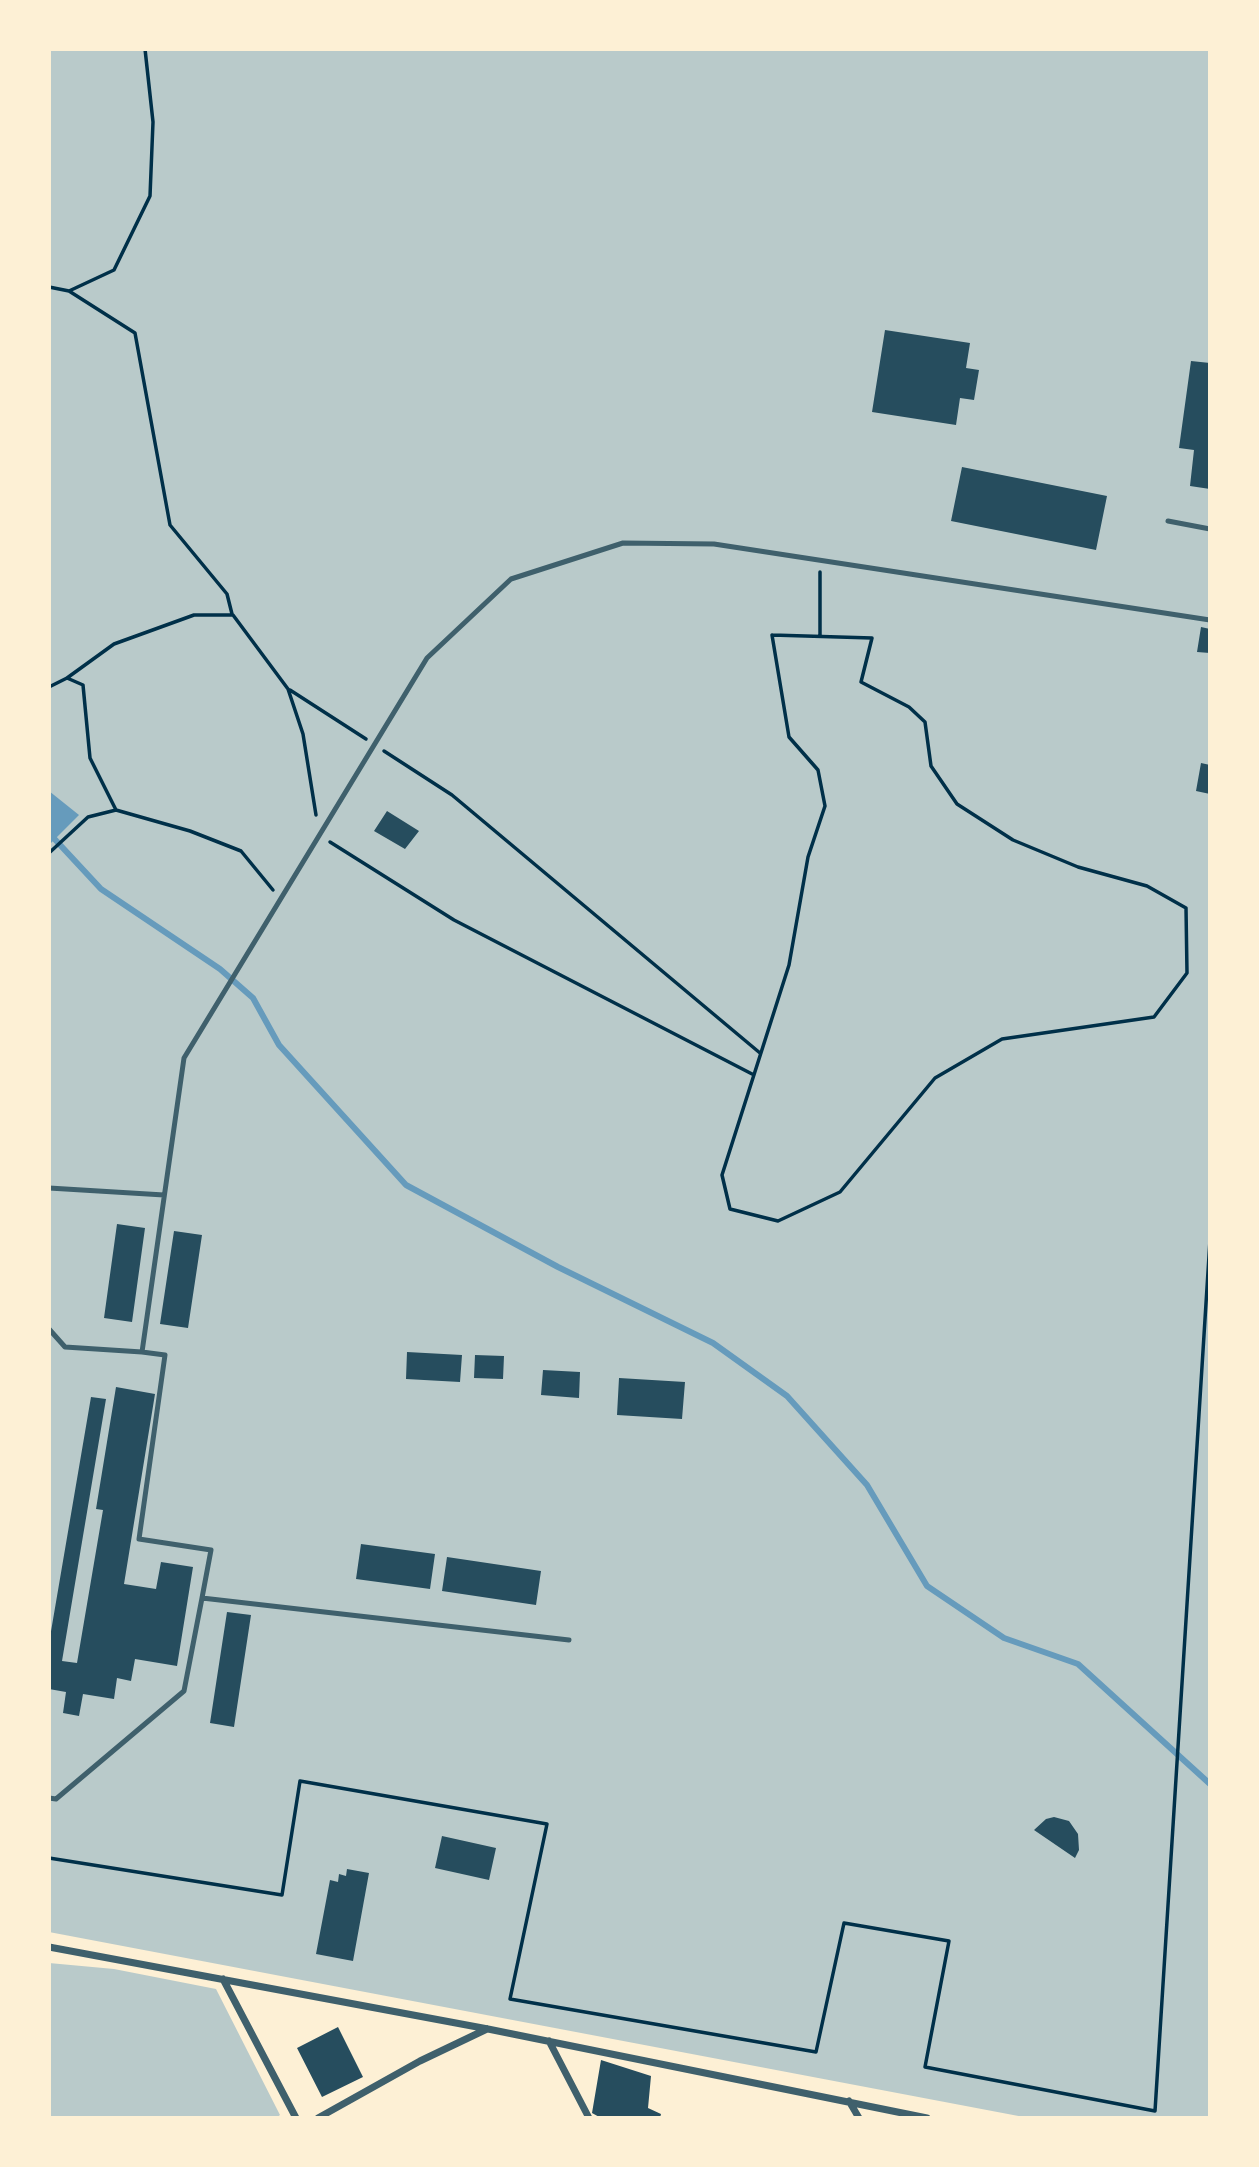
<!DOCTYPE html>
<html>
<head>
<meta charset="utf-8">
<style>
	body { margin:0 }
	#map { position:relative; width:1259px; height:2167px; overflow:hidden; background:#fdf0d5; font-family:Mulish,sans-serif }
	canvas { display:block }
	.frame { position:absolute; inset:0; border:51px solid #fdf0d5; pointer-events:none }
</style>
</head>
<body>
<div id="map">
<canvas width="1259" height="2167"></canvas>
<div class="frame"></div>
</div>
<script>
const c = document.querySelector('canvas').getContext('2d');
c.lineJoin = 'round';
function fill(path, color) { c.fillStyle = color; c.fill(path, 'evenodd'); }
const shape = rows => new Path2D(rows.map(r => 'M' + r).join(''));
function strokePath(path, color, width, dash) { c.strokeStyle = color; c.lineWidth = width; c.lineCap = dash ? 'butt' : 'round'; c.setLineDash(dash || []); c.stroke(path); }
const green = shape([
	[49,49,1210,49,1210,2118,1029,2118,49,1932],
	[49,1963,114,1969,216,1989,280,2115,276,2118,49,2118]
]);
const water = shape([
	[49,791,79,815,49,845]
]);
const stream = shape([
	[49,833,101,889,220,969,253,998,279,1045,406,1185,558,1267,713,1343,787,1396,867,1485,927,1586,1004,1638,1078,1664,1210,1784]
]);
const building = shape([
	[885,330,970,343,966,368,979,370,974,400,960,398,956,425,872,412],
	[1191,361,1210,363,1210,489,1190,486,1194,450,1179,448],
	[962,467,1107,496,1096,550,951,521],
	[1201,627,1210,629,1210,653,1197,652],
	[1201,763,1210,765,1210,794,1196,791],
	[387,811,419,831,405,849,374,831],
	[117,1224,145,1228,132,1322,104,1318],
	[174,1231,202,1235,188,1328,160,1324],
	[407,1352,462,1355,460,1382,406,1379],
	[475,1355,504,1356,503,1379,474,1378],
	[543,1370,580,1372,579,1398,541,1395],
	[619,1378,685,1382,682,1419,617,1415],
	[116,1387,155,1394,124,1584,156,1589,161,1562,193,1567,177,1666,135,1659,131,1681,117,1678,114,1699,83,1694,79,1716,63,1713,66,1692,49,1689,49,1643,91,1397,106,1399,62,1661,77,1663,103,1510,96,1509],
	[361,1544,435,1554,430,1589,356,1579],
	[447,1557,541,1571,536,1605,442,1591],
	[227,1612,251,1615,234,1727,210,1723],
	[1054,1817,1069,1821,1078,1834,1079,1850,1075,1858,1034,1830,1046,1819],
	[442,1836,496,1848,489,1880,435,1868],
	[347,1869,369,1873,353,1961,316,1954,330,1880,338,1882,339,1874,346,1876],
	[338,2027,363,2077,322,2097,297,2048],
	[601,2060,651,2076,648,2108,661,2114,660,2118,601,2118,592,2113]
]);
const path = shape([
	[49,287,69,291,114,270,150,196,153,122,145,49],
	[69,291,135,333,170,525,227,594,232,614],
	[772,635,872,638,861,682,909,707,925,722,931,766,957,804,1013,840,1078,867,1147,886,1186,908,1187,973,1154,1017,1002,1039,935,1078,840,1192,778,1221,730,1209,722,1175,789,965,808,857,825,806,818,770,789,737,772,635],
	[820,636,820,572],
	[67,678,114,644,194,615,233,615,288,689,303,734,316,815],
	[49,687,67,678,83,685,90,758,116,810,190,831,241,851,273,890],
	[290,690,366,739],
	[384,751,452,795,760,1053],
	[330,842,454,920,754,1075],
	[49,853,88,817,116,810],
	[49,1858,282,1895,300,1781,547,1824,510,1999,816,2052,844,1923,949,1941,925,2067,1155,2111,1210,1240]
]);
const service = shape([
	[1168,521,1210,529],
	[49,1188,164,1195],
	[49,1329,65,1347,142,1352],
	[202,1598,569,1640],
	[49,1798,56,1799,184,1691,202,1598,211,1550,139,1539,165,1355,142,1352,184,1058,427,658,511,579,623,543,714,544,1210,620]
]);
const minor = shape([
	[49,1947,488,2029,927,2118],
	[223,1979,296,2118],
	[549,2041,589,2118],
	[849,2101,859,2118],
	[318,2118,420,2061,487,2029]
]);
fill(green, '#b9caca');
fill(water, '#669bbc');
strokePath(stream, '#669bbc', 6);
fill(building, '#264d5e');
strokePath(path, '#003049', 3.5);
strokePath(service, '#3f606c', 5);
strokePath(minor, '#3f606c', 7);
</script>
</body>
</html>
